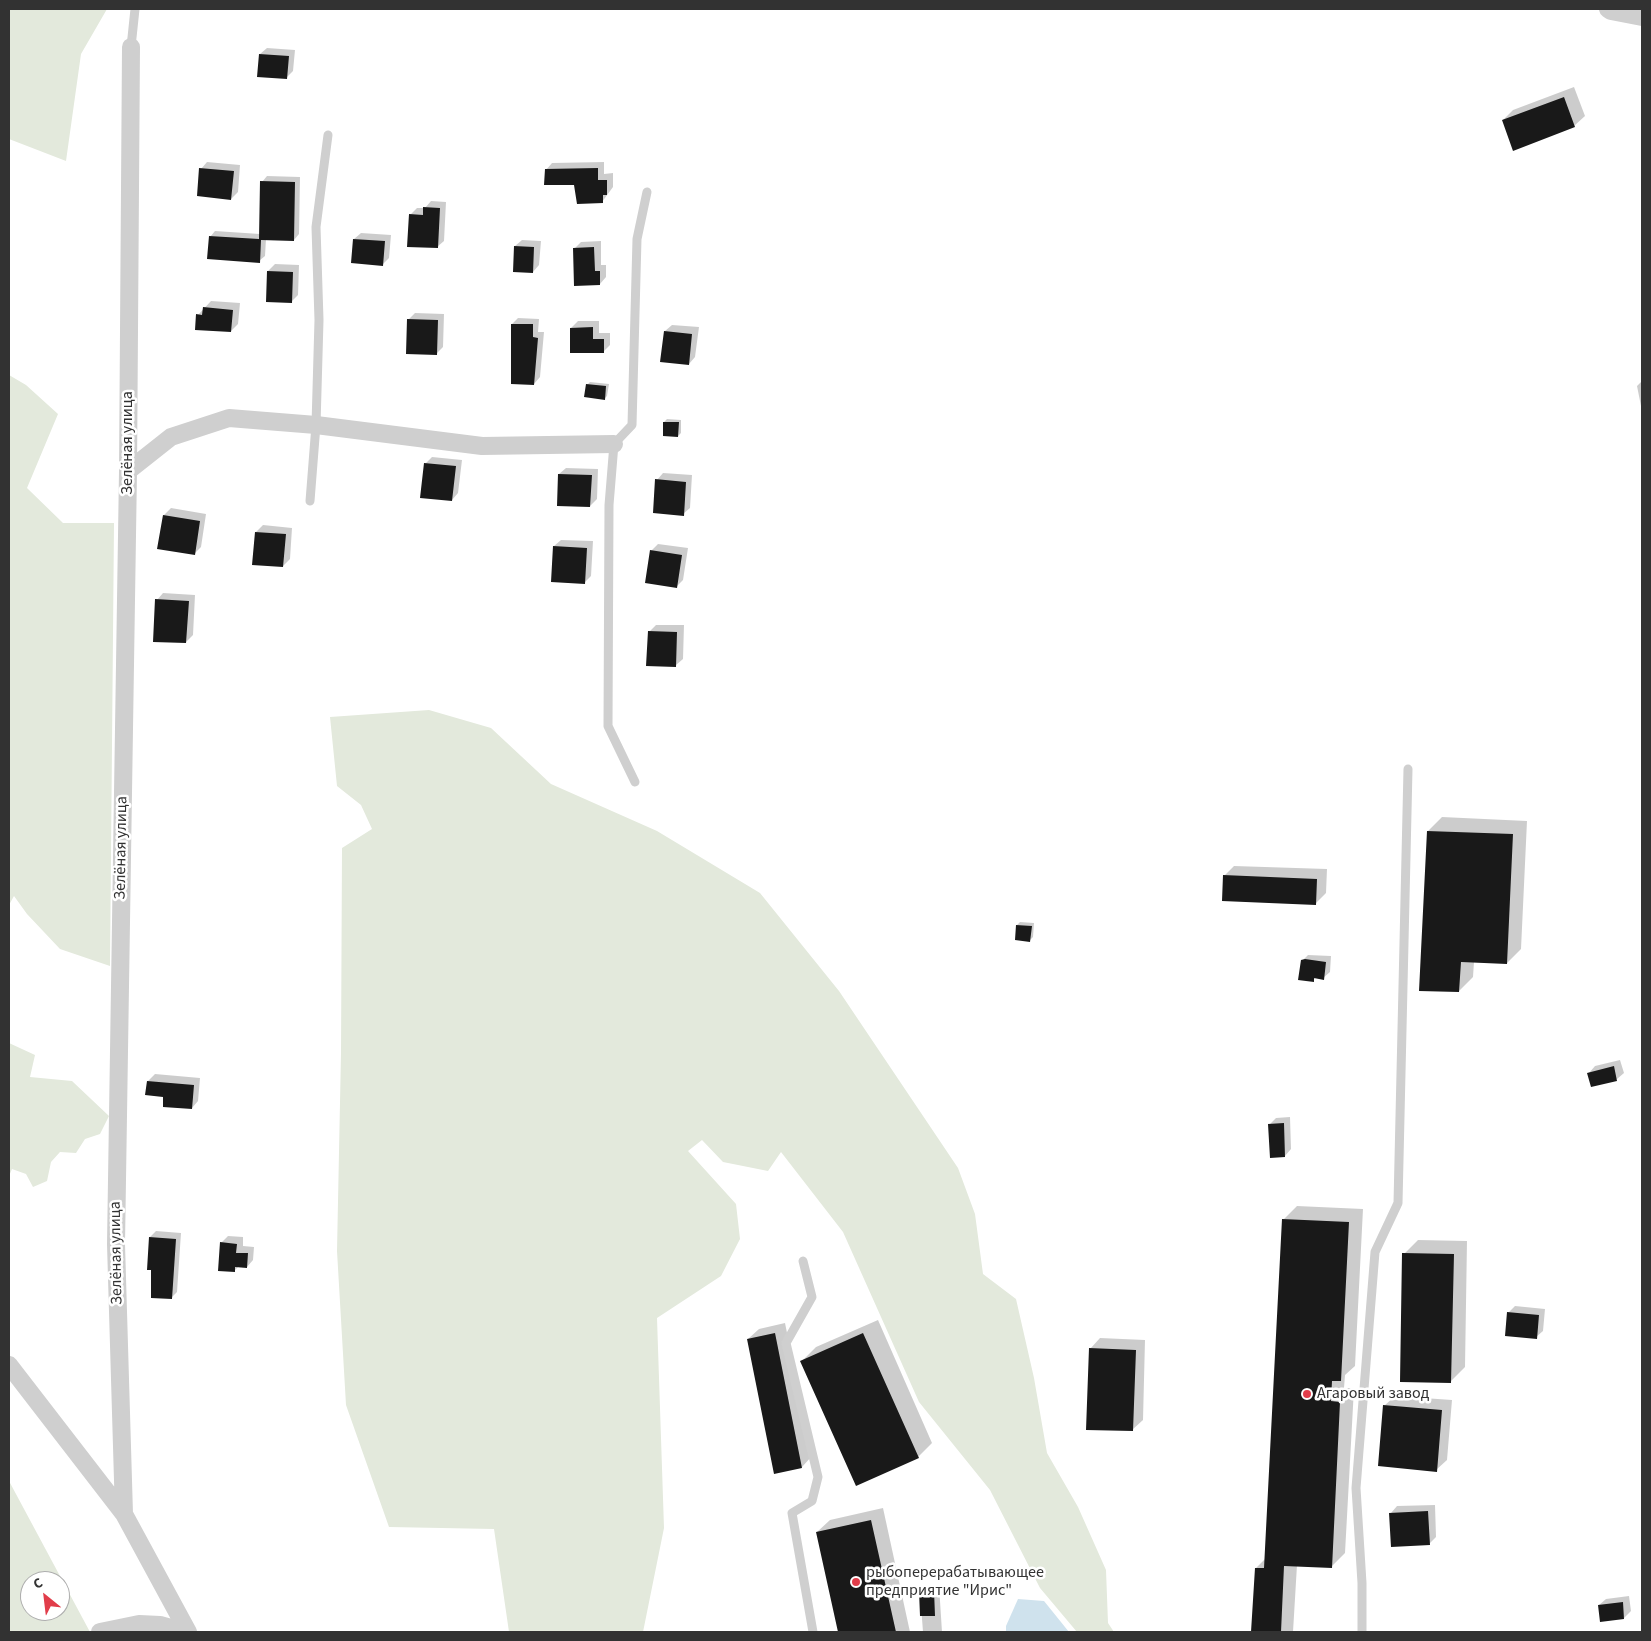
<!DOCTYPE html>
<html>
<head>
<meta charset="utf-8">
<style>
	body { margin:0 }
	#map { position:relative; width:1651px; height:1641px; overflow:hidden; background:#fff; font-family:"Source Sans 3",sans-serif }
	canvas { display:block }
	.frame { position:absolute; inset:0; border:10px solid #323232; pointer-events:none }
	.north { position:absolute; left:20px; top:1571px; width:50px; height:50px; box-sizing:border-box; background:#fff; border:1px solid #adadad; border-radius:50%; rotate:331deg; font-size:14px; font-weight:700; line-height:20px; text-align:center; color:#323232 }
	.north::after { content:''; display:block; margin:auto; width:18px; height:22px; background:#e13d4a; clip-path:polygon(50% 0,100% 100%,50% 72%,0 100%) }
</style>
</head>
<body>
<div id="map">
<canvas width="1651" height="1641"></canvas>
<div class="frame"></div>
<div class="north">С</div>
</div>
<script>
const c = document.querySelector('canvas').getContext('2d');
c.lineJoin = 'round';
function fill(path, color) { c.fillStyle = color; c.fill(path, 'evenodd'); }
const shape = rows => new Path2D(rows.map(r => 'M' + r).join(''));
function strokePath(path, color, width, dash) { c.strokeStyle = color; c.lineWidth = width; c.lineCap = dash ? 'butt' : 'round'; c.setLineDash(dash || []); c.stroke(path); }
function write(font, color, halo, rows, align = 'center') {
  c.font = font + ' "Source Sans 3",sans-serif'; c.lineWidth = 5; c.setLineDash([]); c.textBaseline = 'middle'; c.strokeStyle = halo; c.fillStyle = color; for (const [text, x, y, turn = 0] of rows) {
    c.save(); c.translate(x, y); c.rotate((+turn || 0) * Math.PI / 180); c.textAlign = isNaN(turn) ? turn : align; if (halo) c.strokeText(text, 0, 0); c.fillText(text, 0, 0); c.restore();
  }
}
const green = shape([
	[9,9,107,9,81,54,66,161,9,139],
	[9,375,26,385,58,414,27,488,63,523,114,523,110,966,60,949,27,914,14,896,9,905],
	[429,710,491,728,551,784,657,831,760,893,839,991,958,1168,975,1214,983,1274,1016,1299,1034,1378,1047,1453,1078,1507,1106,1570,1108,1623,1114,1632,1077,1632,1040,1588,990,1490,919,1402,843,1232,781,1152,768,1171,723,1162,702,1140,688,1151,736,1204,740,1239,721,1276,657,1318,664,1528,643,1632,509,1632,494,1529,389,1527,346,1405,337,1251,341,1053,342,848,372,829,361,805,337,786,330,717],
	[9,1043,35,1055,30,1077,72,1081,109,1116,100,1134,85,1139,76,1153,60,1152,51,1162,47,1181,33,1187,26,1174,12,1169,9,1176],
	[9,1481,90,1632,9,1632],
	[30,1581,60,1581,60,1611,30,1611]
]);
const water = shape([
	[1018,1599,1044,1601,1069,1632,1006,1632,1006,1626]
]);
const shadow = shape([
	[267,48,295,50,293,71,286,78,260,54],
	[1574,87,1585,116,1574,126,1503,120,1513,110],
	[207,162,240,165,238,192,231,199,201,169],
	[604,162,604,174,613,173,613,187,602,202,575,184,546,170,552,163],
	[267,176,300,177,299,234,294,240,266,239,265,256,259,261,210,237,215,231,260,234,262,182],
	[431,201,446,202,444,241,437,247,410,215,417,208,425,208],
	[361,233,391,235,389,258,383,264,354,239],
	[522,240,541,241,539,265,533,272,515,246],
	[601,241,601,265,606,265,606,277,600,284,575,248,581,242],
	[275,264,299,265,298,295,292,301,268,271],
	[211,301,240,303,238,324,231,331,198,315],
	[415,313,444,314,443,347,436,354,408,320],
	[518,318,539,319,538,332,544,332,540,377,534,384,512,324],
	[578,321,599,321,599,333,610,333,610,345,604,351,571,328],
	[672,325,699,327,695,357,689,364,665,331],
	[1642,381,1642,406,1641,406,1637,386],
	[590,382,609,384,607,396,604,399,587,385],
	[667,419,681,420,681,433,678,436,664,422],
	[432,457,462,460,458,493,452,500,425,464],
	[566,468,598,469,597,499,590,506,559,474],
	[663,473,692,475,690,508,683,514,657,480],
	[171,508,206,514,201,547,195,553,159,548,164,515],
	[263,525,292,528,290,559,283,566,256,532],
	[561,540,593,541,591,576,584,583,554,546],
	[658,544,688,548,683,580,676,587,651,551],
	[163,593,195,595,193,635,186,642,157,600],
	[656,625,684,625,683,659,676,665,649,632],
	[1442,817,1527,821,1521,949,1507,963,1474,962,1473,977,1459,991,1428,831],
	[1234,866,1327,869,1326,893,1315,904,1224,876],
	[1020,922,1034,923,1033,937,1030,940,1017,925],
	[1308,955,1331,956,1330,972,1323,978,1317,977,1313,980,1302,961],
	[1620,1060,1624,1073,1617,1079,1592,1086,1589,1073,1595,1066],
	[155,1074,200,1078,198,1101,192,1108,165,1096,148,1081],
	[1290,1117,1291,1149,1285,1156,1269,1125,1276,1118],
	[1297,1206,1363,1209,1355,1366,1345,1375,1344,1388,1354,1388,1345,1553,1331,1567,1297,1565,1293,1632,1253,1632,1256,1568,1266,1558,1283,1220],
	[156,1231,181,1233,177,1292,171,1298,150,1237],
	[228,1236,243,1237,243,1246,254,1247,253,1260,247,1267,239,1266,234,1271,221,1243],
	[1418,1240,1467,1241,1465,1367,1451,1381,1404,1254],
	[1515,1306,1545,1309,1543,1331,1536,1337,1508,1313],
	[878,1320,932,1443,918,1457,802,1361,816,1347],
	[785,1323,812,1456,802,1467,775,1472,748,1339,759,1329],
	[1100,1338,1145,1340,1143,1420,1132,1430,1090,1349],
	[1395,1396,1452,1400,1447,1460,1436,1470,1384,1406],
	[1435,1505,1436,1537,1429,1544,1391,1513,1397,1506],
	[883,1508,910,1632,840,1632,817,1532,830,1520],
	[939,1585,942,1632,923,1632,920,1592,926,1586],
	[1629,1596,1631,1611,1624,1618,1599,1605,1606,1599]
]);
const building = shape([
	[259,54,289,56,287,79,257,77],
	[1564,97,1575,127,1513,151,1502,120],
	[199,168,234,171,231,200,197,196],
	[598,168,598,180,607,180,607,195,603,195,603,203,577,204,574,185,544,185,545,169],
	[260,181,295,182,294,241,261,240,260,263,207,259,209,236,259,239],
	[423,207,440,208,438,248,407,247,409,214,423,215],
	[353,239,385,241,383,266,351,263],
	[514,246,534,247,533,273,513,272],
	[594,247,595,271,600,271,600,285,574,286,573,248],
	[267,271,293,272,292,303,266,302],
	[203,307,233,310,231,332,195,330,196,314,202,315],
	[407,319,438,320,437,355,406,354],
	[511,324,533,324,533,337,538,338,534,385,511,384],
	[593,327,593,339,604,339,604,353,570,353,570,328],
	[664,331,692,334,689,365,660,362],
	[586,384,606,386,605,400,584,397],
	[663,422,679,422,678,437,663,436],
	[424,463,456,466,452,501,420,498],
	[558,474,592,475,590,507,557,506],
	[655,479,686,482,684,516,653,513],
	[163,515,200,521,195,555,157,549],
	[255,532,286,534,283,567,252,565],
	[553,546,587,548,585,584,551,582],
	[650,550,682,555,677,588,645,583],
	[155,599,189,601,186,643,153,642],
	[648,631,677,632,676,667,646,666],
	[1427,831,1513,834,1507,964,1461,962,1459,992,1419,991],
	[1223,875,1317,879,1316,905,1222,901],
	[1016,925,1032,926,1030,942,1015,940],
	[1305,959,1326,962,1324,980,1314,978,1314,982,1298,980,1301,960],
	[1614,1066,1617,1081,1591,1087,1587,1073],
	[147,1081,194,1085,192,1109,163,1107,163,1097,145,1095],
	[1284,1123,1285,1157,1270,1158,1268,1124],
	[1282,1219,1349,1222,1341,1381,1332,1381,1331,1401,1340,1402,1332,1568,1284,1566,1281,1632,1251,1632,1255,1568,1264,1568],
	[149,1237,176,1239,172,1299,151,1298,151,1270,147,1270],
	[220,1242,237,1244,236,1253,248,1253,247,1268,235,1267,235,1272,218,1271],
	[1402,1253,1454,1254,1451,1383,1400,1382],
	[1507,1312,1539,1315,1537,1339,1505,1336],
	[775,1333,802,1468,774,1474,747,1339],
	[863,1333,919,1458,856,1486,800,1361],
	[1089,1348,1136,1350,1133,1431,1086,1430],
	[1383,1405,1442,1410,1437,1472,1378,1466],
	[1428,1511,1430,1545,1391,1547,1389,1513],
	[871,1520,896,1632,838,1632,816,1532],
	[934,1590,935,1616,920,1616,919,1591],
	[1623,1602,1624,1619,1600,1622,1598,1605]
]);
const service = shape([
	[131,47,135,9],
	[310,501,316,425,319,320,316,227,328,135],
	[635,782,608,726,609,505,614,444,632,425,637,239,647,192],
	[803,1261,812,1297,786,1343,818,1477,812,1501,792,1513,813,1632],
	[1362,1632,1362,1583,1356,1488,1375,1252,1398,1203,1408,769]
]);
const minor = shape([
	[1608,9,1611,11,1642,17],
	[131,47,128,471,116,1244,124,1514,188,1632],
	[128,471,171,437,229,418,316,425,482,446,614,444],
	[9,1365,124,1514],
	[100,1632,139,1624,160,1625,185,1632]
]);
const markers = [
	[1307,1394,5,"#e13d4a"],
	[856,1582,5,"#e13d4a"]
];
const streetNames = [
	["Зелёная улица",128,443,-90],
	["Зелёная улица",122,848,-89],
	["Зелёная улица",117,1253,-91]
];
const poiNames = [
	["Агаровый завод",1317,1394],
	["рыбоперерабатывающее",866,1573],
	["предприятие \"Ирис\"",866,1591]
];
fill(green, '#e3e9dc');
fill(water, '#cfe2ed');
fill(shadow, '#0003');
fill(building, '#191919');
strokePath(service, '#cfcfcf', 9);
strokePath(minor, '#cfcfcf', 18);
for (const [x, y, r, color] of markers) { const dot = new Path2D(); dot.arc(x, y, r, 0, 2 * Math.PI); c.fillStyle = color; c.fill(dot); strokePath(dot, '#fff', 2); }
write('16px', '#323232', '#fff', streetNames);
write('16px', '#323232', '#fff', poiNames, 'left');
</script>
</body>
</html>
